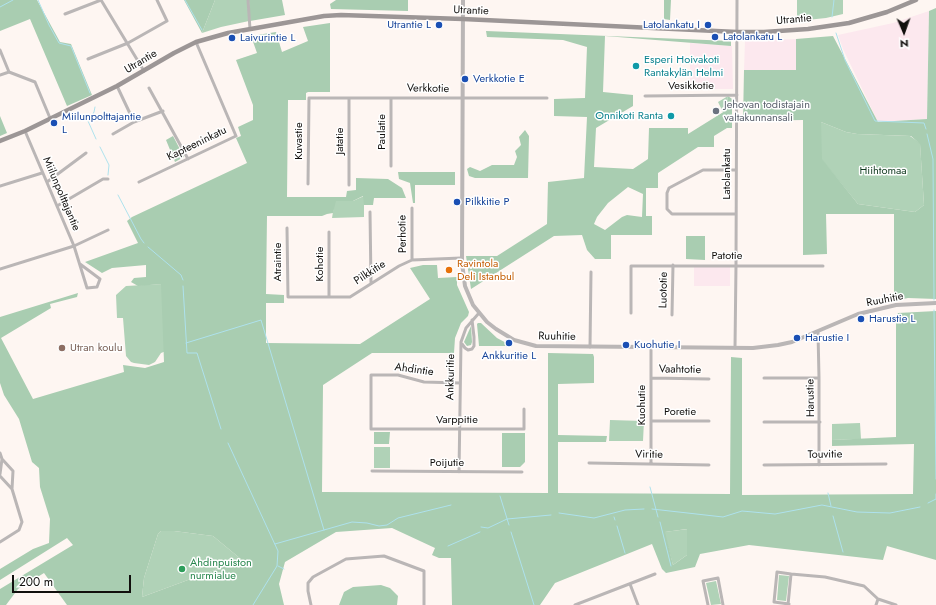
<!DOCTYPE html>
<html>
<head>
<meta charset="utf-8">
<style>
	body { margin:0 }
	#map { position:relative; width:936px; height:605px; overflow:hidden; background:#fef6f2; font-family:Jost,sans-serif }
	canvas { display:block }
	.north { position:absolute; left:884px; top:12px; width:40px; height:40px; -webkit-text-stroke:3px #fff; paint-order:stroke; rotate:178deg; font-size:11px; font-weight:700; line-height:16px; text-align:center; color:#110f0d }
	.north::after { content:''; display:block; margin:auto; width:14px; height:18px; background:#110f0d; clip-path:polygon(50% 0,100% 100%,50% 72%,0 100%) }
	.scale { position:absolute; left:12px; top:575px; width:119px; height:18px; box-sizing:border-box; border:2px solid #110f0d; border-top:0; padding-left:5px; font-size:12px; line-height:14px; white-space:nowrap; color:#110f0d; -webkit-text-stroke:3px #fff; paint-order:stroke }
</style>
</head>
<body>
<div id="map">
<canvas width="936" height="605"></canvas>
<div class="north">N</div>
<div class="scale">200 m</div>
</div>
<script>
const c = document.querySelector('canvas').getContext('2d');
c.lineJoin = 'round';
function fill(path, color) { c.fillStyle = color; c.fill(path, 'evenodd'); }
const shape = rows => new Path2D(rows.map(r => 'M' + r).join(''));
function strokePath(path, color, width, dash) { c.strokeStyle = color; c.lineWidth = width; c.lineCap = dash ? 'butt' : 'round'; c.setLineDash(dash || []); c.stroke(path); }
function write(font, color, halo, rows, align = 'center') {
  c.font = font + ' Jost,sans-serif'; c.lineWidth = 3; c.setLineDash([]); c.textBaseline = 'middle'; c.strokeStyle = halo; c.fillStyle = color; for (const [text, x, y, turn = 0] of rows) {
    c.save(); c.translate(x, y); c.rotate((+turn || 0) * Math.PI / 180); c.textAlign = isNaN(turn) ? turn : align; if (halo) c.strokeText(text, 0, 0); c.fillText(text, 0, 0); c.restore();
  }
}
const industrial = shape([
	[929,11,927,119,878,122,843,49,838,35,893,23],
	[796,39,796,70,744,70,745,41],
	[690,43,732,46,733,89,690,89],
	[694,266,730,266,730,286,694,286]
]);
const green = shape([
	[215,0,247,0,249,21,221,27,202,33],
	[797,0,843,0,843,14,826,18,797,21],
	[728,96,725,111,723,112,718,102],
	[821,122,846,132,857,134,910,136,920,143,924,205,915,212,858,204,821,159],
	[364,196,364,217,332,218,335,200,353,201],
	[162,284,166,351,161,353,155,362,149,365,134,363,131,362,126,356,123,318,117,318,116,295,126,286],
	[610,420,644,421,643,441,609,441],
	[860,423,861,439,832,440,832,424],
	[374,447,390,447,390,468,374,468],
	[688,529,687,555,673,565,664,532],
	[161,531,174,531,213,536,242,560,142,597,144,578,158,534],
	[779,575,789,576,786,601,777,600],
	[716,581,721,604,711,605,706,583]
]);
const forest = shape([
	[0,0,37,0,60,42,71,44,92,95,67,106,30,19,0,31],
	[184,0,215,0,202,33],
	[249,0,282,0,285,15,250,21],
	[336,0,408,0,408,11,331,9,330,4],
	[664,0,671,0,670,20,664,19],
	[936,8,936,299,908,298,894,301,894,214,826,214,827,254,803,255,803,120,743,121,744,70,796,70,796,39,833,36,878,122,927,119,929,11],
	[821,122,846,132,857,134,911,136,920,144,924,205,915,212,858,204,822,159],
	[330,23,330,92,308,92,306,93,306,100,288,100,287,197,346,197,347,191,356,190,356,178,388,179,402,188,406,198,374,198,373,205,364,205,363,196,353,201,336,201,333,213,327,214,322,216,267,216,266,294,284,295,284,303,266,303,266,343,360,344,430,299,410,268,423,265,437,265,438,278,457,277,457,285,469,312,468,316,461,323,455,338,454,353,372,353,323,385,322,492,548,493,548,353,593,354,594,357,594,383,558,384,558,435,607,436,606,442,558,442,558,493,730,494,731,357,742,358,742,495,913,494,914,444,832,446,832,440,896,437,896,320,898,313,936,311,936,560,887,546,883,560,749,545,700,554,695,567,666,573,662,569,652,544,555,583,540,605,452,605,451,558,439,558,432,555,435,548,392,528,336,532,285,562,279,584,284,605,67,605,44,573,18,589,6,605,0,605,0,589,73,545,67,538,0,580,0,569,33,549,49,543,50,519,40,487,39,468,32,462,19,419,4,395,0,383,0,317,78,293,77,297,50,304,51,308,1,338,33,399,124,372,123,365,145,368,164,362,161,284,138,286,131,282,134,278,146,277,146,265,112,268,102,273,85,262,138,243,127,221,132,217,247,163,236,138,241,136,238,127,253,120,253,105,236,60,257,53,251,36,276,32,282,52,308,41,303,27],
	[687,529,687,555,673,565,665,532],
	[161,531,174,531,213,536,242,560,142,597,144,578,158,534],
	[486,31,731,41,731,46,605,36,603,92,633,95,633,106,596,128,594,167,633,169,648,159,649,128,688,128,688,134,725,111,728,96,732,99,732,128,727,128,714,136,714,147,698,147,658,173,658,188,646,188,646,216,652,216,652,235,611,235,611,259,595,259,587,250,582,235,554,236,471,289,466,256,497,256,547,224,548,182,584,178,587,117,554,116,554,99,585,98,587,47,563,40,487,37],
	[628,187,643,194,642,217,627,215,622,217,605,230,594,224,597,217,608,203],
	[0,116,7,133,0,136],
	[525,130,529,136,528,178,475,178,469,176,467,169,470,167,480,171,492,165,514,165,517,157,515,151,521,145,519,137],
	[173,136,184,157,175,162,166,140],
	[398,172,455,172,455,185,415,185,415,203,413,203,410,183,399,179],
	[686,236,705,236,705,260,686,259],
	[478,323,481,323,497,338,510,345,509,346,479,346,477,324],
	[471,326,472,342,471,345,467,346,464,342],
	[374,432,390,432,389,444,374,444],
	[502,433,525,433,525,462,520,467,502,467],
	[381,585,390,588,398,596,397,605,339,605,344,592,353,587]
]);
const stream = shape([
	[38,0,49,25,59,43,71,46,90,93],
	[185,0,202,30],
	[0,7,13,0],
	[832,17,834,0],
	[836,33,845,60,875,121,924,123,926,129],
	[91,117,94,112,95,107],
	[88,121,96,139],
	[927,134,933,159,934,300],
	[100,147,109,165,108,175],
	[118,195,141,239,144,243],
	[148,247,181,275,183,280],
	[183,286,187,353,197,353,221,429],
	[934,310,936,479],
	[186,343,261,320,324,530],
	[228,443,278,551,277,566,253,605],
	[650,487,658,517],
	[828,493,831,506],
	[936,494,936,499],
	[500,496,509,525],
	[928,503,936,499],
	[652,509,723,517,742,511,775,514,822,505,857,512,890,513,920,507],
	[559,513,594,518,625,510,644,509],
	[833,516,843,552],
	[614,517,615,520],
	[660,522,671,566],
	[617,526,625,553],
	[481,527,488,528,507,519,551,515],
	[511,532,534,605],
	[275,544,352,522,367,523,379,526,387,525,398,518,451,505],
	[448,546,480,532],
	[278,566,284,569]
]);
const minor = shape([
	[101,0,144,71],
	[248,0,250,29],
	[65,14,101,0],
	[0,50,9,72,35,82,50,118],
	[88,59,128,43,167,21,157,0],
	[0,75,9,72],
	[117,86,134,122],
	[149,88,188,159],
	[645,96,737,95],
	[391,98,391,166],
	[25,131,74,246,87,288,97,287,100,279,80,264],
	[113,134,134,122,163,111],
	[736,170,703,170,669,188,667,193,667,209,672,214,736,214],
	[47,182,86,153],
	[139,182,236,136,196,42],
	[308,184,309,98,547,98],
	[349,185,349,98],
	[0,186,42,173],
	[57,206,103,179,108,179],
	[412,208,412,260],
	[370,212,371,283],
	[287,228,288,297,350,297,399,266,412,260,461,258],
	[0,269,74,246,108,230],
	[329,297,329,232],
	[631,313,631,266,823,266],
	[672,315,673,265],
	[818,332,819,378,819,465],
	[462,344,465,348,468,350,472,349,474,346,474,337,472,320],
	[590,347,591,272],
	[651,347,651,464],
	[735,348,736,265,737,0],
	[651,378,709,379],
	[764,378,819,378],
	[460,383,424,382,398,375,371,375,371,429,524,429,524,409],
	[651,421,709,421],
	[764,422,820,422],
	[0,453,2,459,13,471,12,489],
	[589,463,709,465],
	[764,465,886,464],
	[372,471,522,472],
	[459,472,461,342,466,328,479,313],
	[0,474,2,459],
	[0,476,12,489,22,522,19,530,0,542],
	[791,574,825,577,864,586,878,599,876,605],
	[630,584,638,605],
	[878,599,896,605],
	[311,605,308,591,308,583,313,577,346,559,384,556,424,571,424,605],
	[575,605,655,574],
	[708,605,703,581,718,578,723,605],
	[788,605,791,574,777,572,774,602,789,604]
]);
const tertiary = shape([
	[463,0,462,263,465,286,473,305,487,322,496,329,514,340,536,346,753,348,778,345,792,342,858,314,875,310,896,305,936,303]
]);
const secondary = shape([
	[0,141,25,131,117,86,174,53,196,42,228,33,324,16,341,15,463,19,737,32,764,32,808,29,849,23,887,12,916,0]
]);
const markers = [
	[439,25,4,"#1a4fb4"],
	[708,25,4,"#1a4fb4"],
	[715,37,4,"#1a4fb4"],
	[232,38,4,"#1a4fb4"],
	[636,66,4,"#0f9aa8"],
	[465,79,4,"#1a4fb4"],
	[716,111,4,"#6b7280"],
	[671,116,4,"#0f9aa8"],
	[54,123,4,"#1a4fb4"],
	[457,202,4,"#1a4fb4"],
	[449,270,4,"#e8710a"],
	[861,319,4,"#1a4fb4"],
	[797,338,4,"#1a4fb4"],
	[509,343,4,"#1a4fb4"],
	[626,345,4,"#1a4fb4"],
	[62,348,4,"#8d6e63"],
	[182,569,4,"#2e9e5b"]
];
const streetNames = [
	["Utrantie",471,11,2],
	["Utrantie",794,20,-5],
	["Utrantie",141,62,-31],
	["Vesikkotie",691,86],
	["Verkkotie",428,89,1],
	["Paulatie",382,132,-90],
	["Kuvastie",299,141,-90],
	["Jatatie",340,141,-90],
	["Kapteeninkatu",197,144,-26],
	["Latolankatu",727,174,-90],
	["Miilunpolttajantie",61,194,67],
	["Perhotie",403,234,-91],
	["Patotie",727,256],
	["Atraintie",278,262,-90],
	["Kohotie",320,264,-90],
	["Pilkkitie",370,273,-33],
	["Luototie",664,290,-89],
	["Ruuhitie",885,300,-11],
	["Ruuhitie",557,337,1],
	["Ahdintie",414,370,8],
	["Vaahtotie",680,370,1],
	["Ankkuritie",451,377,-89],
	["Harustie",811,398,-91],
	["Kuohutie",642,405,-90],
	["Poretie",680,412],
	["Varppitie",457,420],
	["Viritie",649,455,1],
	["Touvitie",825,455,-1],
	["Poijutie",447,463]
];
const transitNames = [
	["Utrantie L",431,25,"right"],
	["Latolankatu I",700,25,"right"],
	["Latolankatu L",723,37],
	["Laivurintie L",240,38],
	["Verkkotie E",473,79],
	["Miilunpolttajantie",62,117],
	["L",62,130],
	["Pilkkitie P",465,202],
	["Harustie L",869,319],
	["Harustie I",805,338],
	["Kuohutie I",634,345],
	["Ankkuritie L",509,356,"center"]
];
const cultureNames = [
	["Esperi Hoivakoti",644,60],
	["Rantakylän Helmi",644,73],
	["Onnikoti Ranta",663,116,"right"]
];
const worshipNames = [
	["Jehovan todistajain",724,105],
	["valtakunnansali",724,118]
];
const parkNames = [
	["Hiihtomaa",883,171]
];
const foodNames = [
	["Ravintola",457,264],
	["Deli Istanbul",457,277]
];
const educationNames = [
	["Utran koulu",70,348]
];
const leisureNames = [
	["Ahdinpuiston",190,563],
	["nurmialue",190,576]
];
fill(industrial, '#fce8ee');
fill(green, '#b0d2b7');
fill(forest, '#a9cdb1');
strokePath(stream, '#aee2ed', 1);
strokePath(minor, '#bab6b6', 3);
strokePath(tertiary, '#bab6b6', 4);
strokePath(secondary, '#9c9696', 4.5);
for (const [x, y, r, color] of markers) { const dot = new Path2D(); dot.arc(x, y, r, 0, 2 * Math.PI); c.fillStyle = color; c.fill(dot); strokePath(dot, '#fff', 1.5); }
write('11px', '#110f0d', '#fff', streetNames);
write('11px', '#164399', '#fff', transitNames, 'left');
write('11px', '#0d838f', '#fff', cultureNames, 'left');
write('11px', '#5b616d', '#fff', worshipNames, 'left');
write('11px', '#0e381d', '#fff', parkNames);
write('11px', '#c56008', '#fff', foodNames, 'left');
write('11px', '#785e54', '#fff', educationNames, 'left');
write('11px', '#27864d', '#fff', leisureNames, 'left');
</script>
</body>
</html>
